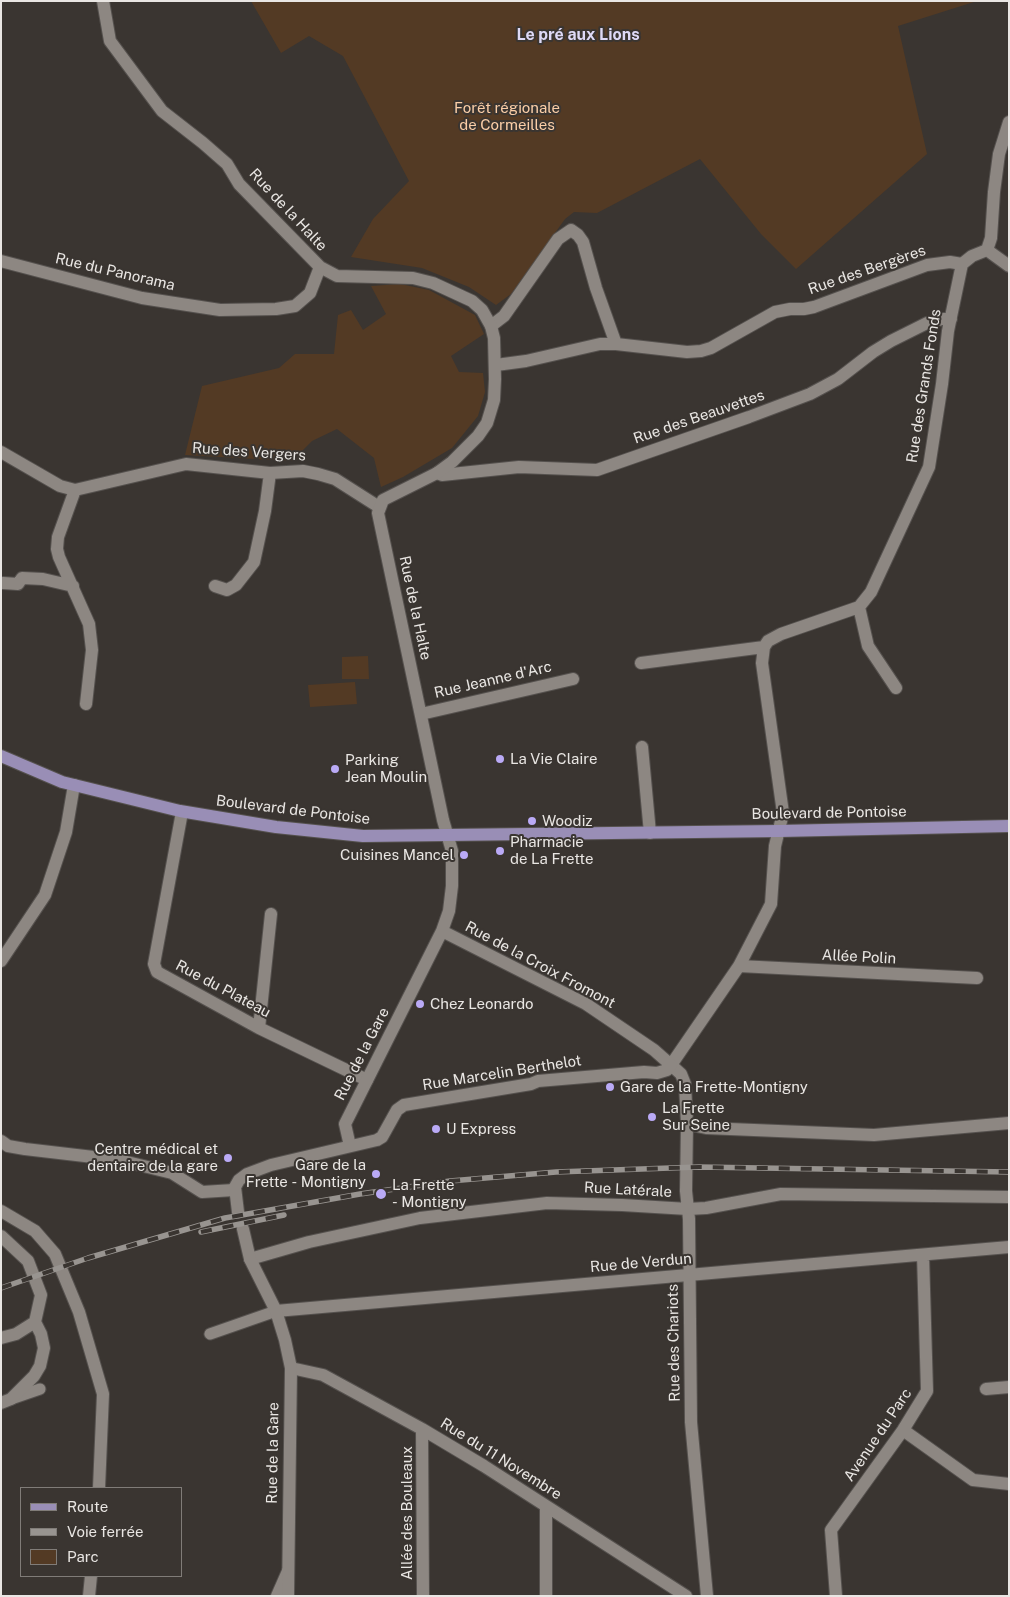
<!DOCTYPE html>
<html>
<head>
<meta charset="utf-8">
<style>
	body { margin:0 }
	#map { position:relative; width:1010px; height:1597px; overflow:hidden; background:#3a3531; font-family:"Public Sans",sans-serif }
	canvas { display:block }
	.frame { position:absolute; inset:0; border:2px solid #e9e6e3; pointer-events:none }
	.legend { position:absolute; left:20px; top:1487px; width:162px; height:90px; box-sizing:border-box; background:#3a3531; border:1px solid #807c78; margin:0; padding:6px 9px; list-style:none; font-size:15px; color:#e9e6e3 }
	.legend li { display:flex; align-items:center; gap:10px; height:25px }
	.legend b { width:25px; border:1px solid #807c78 }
</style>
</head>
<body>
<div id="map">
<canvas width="1010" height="1597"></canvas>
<div class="frame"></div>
<ul class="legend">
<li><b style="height:6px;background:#998eb6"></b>Route</li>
<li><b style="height:6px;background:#989490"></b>Voie ferrée</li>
<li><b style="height:14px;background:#533a24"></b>Parc</li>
</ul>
</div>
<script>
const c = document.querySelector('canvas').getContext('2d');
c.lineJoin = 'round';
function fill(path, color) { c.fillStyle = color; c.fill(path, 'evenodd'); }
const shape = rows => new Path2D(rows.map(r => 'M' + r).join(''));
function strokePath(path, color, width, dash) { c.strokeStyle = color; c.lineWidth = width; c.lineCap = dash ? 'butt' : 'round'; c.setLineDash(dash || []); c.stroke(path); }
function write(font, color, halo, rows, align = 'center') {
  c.font = font + ' "Public Sans",sans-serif'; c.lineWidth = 4; c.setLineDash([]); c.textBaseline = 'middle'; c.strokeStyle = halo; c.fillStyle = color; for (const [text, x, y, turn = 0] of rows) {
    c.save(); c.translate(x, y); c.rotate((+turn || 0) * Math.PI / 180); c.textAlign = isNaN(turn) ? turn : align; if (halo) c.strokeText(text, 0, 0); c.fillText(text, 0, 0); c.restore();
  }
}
const green = shape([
	[251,1,977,1,898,26,927,154,796,269,761,234,700,159,597,213,574,212,565,219,511,294,496,305,469,287,422,268,351,257,373,219,409,181,343,56,309,36,281,53],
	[400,284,429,290,475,315,484,334,451,356,459,372,483,373,485,392,478,416,452,448,403,477,381,487,374,458,337,429,312,441,292,461,185,455,202,386,279,368,295,354,334,354,338,315,351,310,363,330,386,314,371,286],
	[368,656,369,679,342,679,342,657],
	[355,682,357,704,310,707,308,685]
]);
const pedestrian = shape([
	[210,1334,276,1311],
	[11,1399,40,1389]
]);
const minor = shape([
	[987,250,1009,266],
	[491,326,504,316,558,239,571,230,578,235,583,242,596,288,616,344],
	[496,365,526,361,600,344,616,344,687,352,701,351,711,348,775,312,790,309,804,309,814,307,927,265,950,262,962,264],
	[1,452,60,486,75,490,186,464,270,473,303,471,318,474,335,479,379,507],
	[437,473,442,475,519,467,597,470,749,417,810,394,838,379,873,352,891,341,927,323,942,319,951,319],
	[75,490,58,537,57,549,59,557,89,624,92,650,86,704],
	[3,583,18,584,22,578,43,579,73,586],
	[215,586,227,590,236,585,254,562,265,511,270,473],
	[859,607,868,646,896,688],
	[641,663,764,647],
	[421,714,573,679],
	[642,747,650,833],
	[182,812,154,964,157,972,259,1028,367,1080],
	[1,961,45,895,66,832,74,785],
	[739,966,977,978],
	[259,1028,271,914],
	[687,1124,706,1128,874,1135,1009,1123],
	[1,1141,8,1146,25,1149,119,1160,172,1173,202,1192,234,1190],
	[1,1211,35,1231,55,1254,79,1312,103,1394,99,1488],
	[1,1236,28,1261,41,1295,35,1322,41,1334,44,1348,40,1366,34,1376,11,1399,1,1403],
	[250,1259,309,1242,420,1218,547,1203,622,1205,688,1209,706,1208,781,1194,1009,1197],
	[276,1311,1009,1247],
	[1,1338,16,1334,35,1322],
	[291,1368,323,1375,422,1429,484,1466,686,1596],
	[986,1389,1009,1387],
	[422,1429,423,1596],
	[903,1430,973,1480,1009,1484],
	[546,1506,546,1596],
	[89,1596,91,1576],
	[277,1596,288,1571],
	[707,1596,691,1422,689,1219,686,1191,687,1124,685,1084,681,1074,671,1065,739,966,771,904,775,846,783,813,762,663,764,647,768,641,781,634,859,607,871,592,929,467,942,384,948,331,962,264,972,256,987,250,991,238,994,192,999,154,1009,122],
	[836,1596,831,1530,903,1430,927,1391,923,1255]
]);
const tertiary = shape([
	[103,1,110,41,162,111,203,143,227,164,239,184,320,267,337,276,413,278,433,283,472,301,482,310,491,326,494,338,495,379,494,400,487,423,478,436,452,462,437,473,383,500,378,513,443,820,452,851,452,886,449,911,442,931,345,1124,350,1146],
	[1,261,142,298,220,310,276,309,295,306,310,293,320,267],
	[238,1212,235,1187,239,1180,247,1174,271,1165,377,1140,382,1137,397,1110,404,1105,531,1084,538,1081,644,1072,657,1073,667,1070,671,1065,654,1050,586,1004,442,931],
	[243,1229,250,1259,276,1311,285,1340,291,1368,288,1596]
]);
const primary = shape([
	[1,756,62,782,180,811,276,827,363,836,779,831,1009,826]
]);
const rail = shape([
	[201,1232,284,1215],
	[1,1288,88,1258,225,1218,360,1194,450,1181,556,1172,699,1167,1009,1172]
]);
const markers = [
	[500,759,5,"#baaaf6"],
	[335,769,5,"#baaaf6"],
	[532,821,5,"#baaaf6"],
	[500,851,5,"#baaaf6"],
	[464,855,5,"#baaaf6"],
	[420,1004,5,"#baaaf6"],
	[610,1087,5,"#baaaf6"],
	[652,1117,5,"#baaaf6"],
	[436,1129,5,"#baaaf6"],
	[228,1158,5,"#baaaf6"],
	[376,1174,5,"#baaaf6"],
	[381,1194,6,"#baaaf6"]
];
const parkNames = [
	["Forêt régionale",507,108],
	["de Cormeilles",507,125]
];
const streetNames = [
	["Rue de la Halte",288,210,47],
	["Rue des Bergères",867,270,-19],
	["Rue du Panorama",115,272,13],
	["Rue des Grands Fonds",924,386,-81],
	["Rue des Beauvettes",699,417,-19],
	["Rue des Vergers",249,452,4],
	["Rue de la Halte",415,608,78],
	["Rue Jeanne d'Arc",493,680,-13],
	["Boulevard de Pontoise",293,810,7],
	["Boulevard de Pontoise",829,813,-1],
	["Allée Polin",859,957,3],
	["Rue de la Croix Fromont",540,965,28],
	["Rue du Plateau",223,989,28],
	["Rue de la Gare",362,1054,-63],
	["Rue Marcelin Berthelot",502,1073,-9],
	["Rue Latérale",628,1190,3],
	["Rue de Verdun",641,1263,-5],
	["Rue des Chariots",674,1343,-91],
	["Avenue du Parc",878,1435,-56],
	["Rue de la Gare",273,1453,-89],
	["Rue du 11 Novembre",501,1459,32],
	["Allée des Bouleaux",407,1513,-90]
];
const poiNames = [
	["La Vie Claire",510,759],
	["Parking",345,760],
	["Jean Moulin",345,777],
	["Woodiz",542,821],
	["Pharmacie",510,842],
	["de La Frette",510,859],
	["Cuisines Mancel",454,855,"right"],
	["Chez Leonardo",430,1004],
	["Gare de la Frette-Montigny",620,1087],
	["La Frette",662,1108],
	["Sur Seine",662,1125],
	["U Express",446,1129],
	["Centre médical et",218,1149,"right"],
	["dentaire de la gare",218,1166,"right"],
	["Gare de la",366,1165,"right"],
	["Frette - Montigny",366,1182,"right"],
	["La Frette",392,1185],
	["- Montigny",392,1202]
];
const neighbourhoodNames = [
	["Le pré aux Lions",578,35]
];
fill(green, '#533a24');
strokePath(pedestrian, '#55514e', 13);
strokePath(minor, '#55514e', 14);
strokePath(tertiary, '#55514e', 14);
strokePath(primary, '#55514e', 14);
strokePath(pedestrian, '#8d8782', 11);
strokePath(minor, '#8d8782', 12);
strokePath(tertiary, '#8d8782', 12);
strokePath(primary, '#998eb6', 12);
strokePath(rail, '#989490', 5.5);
strokePath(rail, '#3a3531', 4, [11]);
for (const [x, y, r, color] of markers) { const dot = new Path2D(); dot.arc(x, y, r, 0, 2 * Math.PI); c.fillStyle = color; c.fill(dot); strokePath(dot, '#3a3531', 2); }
write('15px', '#fbcea7', '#3a3531', parkNames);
write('15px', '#e9e6e3', '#3a3531', streetNames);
write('15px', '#e9e6e3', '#3a3531', poiNames, 'left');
write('bold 16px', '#ded9f6', '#3a3531', neighbourhoodNames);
</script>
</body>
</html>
